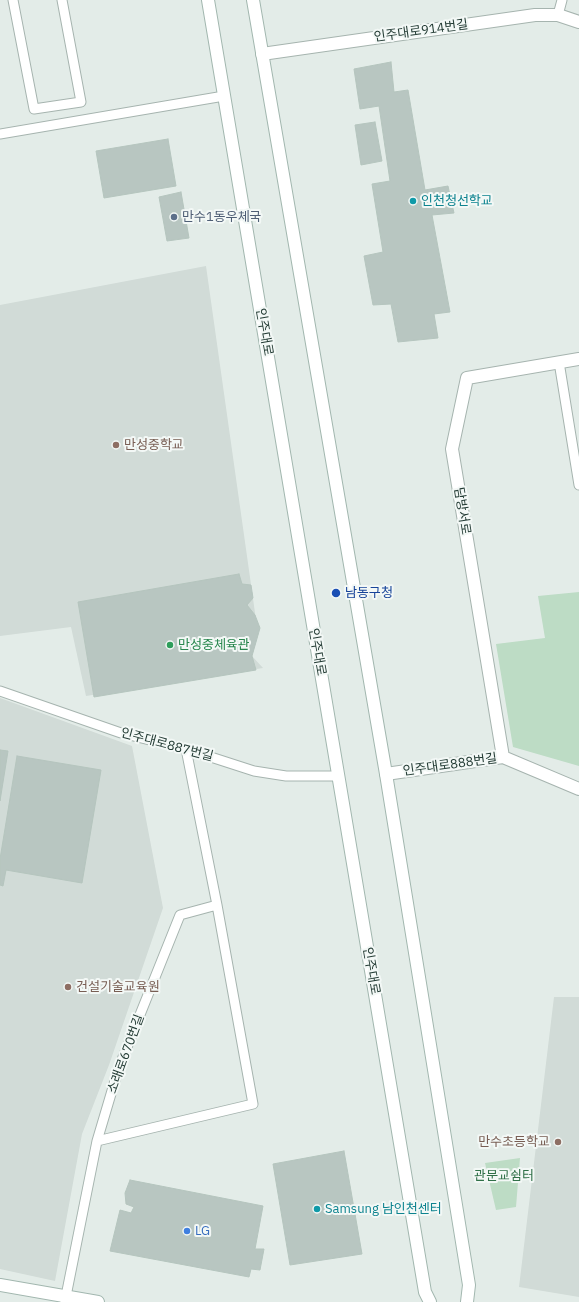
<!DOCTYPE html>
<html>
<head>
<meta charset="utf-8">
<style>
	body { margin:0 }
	canvas { display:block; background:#e3ece8 }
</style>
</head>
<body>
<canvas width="579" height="1302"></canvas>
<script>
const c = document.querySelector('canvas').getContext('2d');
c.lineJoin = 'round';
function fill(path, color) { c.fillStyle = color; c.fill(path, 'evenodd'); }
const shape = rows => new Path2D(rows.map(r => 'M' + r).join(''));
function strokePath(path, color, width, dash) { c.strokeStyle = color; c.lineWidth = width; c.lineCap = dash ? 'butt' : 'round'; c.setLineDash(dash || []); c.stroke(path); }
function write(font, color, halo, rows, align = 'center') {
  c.font = font + ' "IBM Plex Sans","Noto Sans KR",sans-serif'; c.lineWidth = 4; c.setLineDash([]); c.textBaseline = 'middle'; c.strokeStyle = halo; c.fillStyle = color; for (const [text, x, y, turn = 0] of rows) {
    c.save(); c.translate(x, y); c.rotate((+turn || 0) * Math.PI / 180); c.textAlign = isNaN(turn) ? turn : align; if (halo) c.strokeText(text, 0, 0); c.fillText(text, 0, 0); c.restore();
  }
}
const built = shape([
	[206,266,258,634,252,656,263,668,86,696,71,627,0,636,0,305],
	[0,698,132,746,163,908,109,1065,82,1134,55,1281,0,1269],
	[554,997,579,997,579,1297,519,1287]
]);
const green = shape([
	[579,592,579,766,513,747,496,644,545,638,538,596],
	[520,1158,516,1207,496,1210,485,1163]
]);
const building = shape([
	[391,62,394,92,408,90,425,190,448,186,454,213,432,215,450,312,434,314,438,338,398,342,391,304,373,305,364,256,383,252,372,184,390,181,379,106,360,109,354,69,391,62],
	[375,122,382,161,361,165,355,125,375,122],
	[168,139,176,186,104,198,96,151,168,139],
	[181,192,189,238,167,241,159,197,181,192],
	[239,574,242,584,251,585,253,598,247,605,255,615,260,628,252,656,256,670,94,697,78,602,239,574],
	[0,750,8,751,0,801,0,750],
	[17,756,101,770,82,883,6,870,3,886,0,885,0,859,17,756],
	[344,1151,362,1254,290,1265,273,1164,344,1151],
	[130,1180,263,1206,255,1249,264,1249,260,1270,251,1269,249,1277,110,1251,120,1210,131,1213,134,1207,126,1204,125,1193,130,1180]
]);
const lane = shape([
	[13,0,34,109,81,102,62,0],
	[558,15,562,0],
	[0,134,224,96],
	[559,362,579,485],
	[0,691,121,733,186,749,254,771,286,776,338,776],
	[97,1141,253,1104,217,905,186,749],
	[65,1301,97,1141,119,1067,180,915,217,905]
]);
const street = shape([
	[262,54,535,15,558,15,579,22],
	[503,757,452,449,467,378,579,359],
	[386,774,503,757,579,789]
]);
const secondary = shape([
	[208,0,425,1292,430,1302],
	[253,0,386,774,469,1285,467,1302],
	[0,1285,98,1302]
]);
const markers = [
	[413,201,4,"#0f9aa8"],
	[174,217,4,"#5c6f8a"],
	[116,445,4,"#8d6e63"],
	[336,593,5,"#1a4fb4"],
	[170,645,4,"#2e9e5b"],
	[68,987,4,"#8d6e63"],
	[558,1142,4,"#8d6e63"],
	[317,1209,4,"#0f9aa8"],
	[187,1231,4,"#3f7fe0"]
];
const streetNames = [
	["인주대로914번길",421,31,-8],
	["인주대로",264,332,80],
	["담방서로",462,511,81],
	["인주대로",317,652,80],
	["인주대로887번길",167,745,15],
	["인주대로888번길",450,765,-8],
	["인주대로",371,971,80],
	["소래로670번길",126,1054,-70]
];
const cultureNames = [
	["인천청선학교",421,201],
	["Samsung 남인천센터",325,1209]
];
const serviceNames = [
	["만수1동우체국",182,217]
];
const educationNames = [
	["만성중학교",124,445],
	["건설기술교육원",76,987],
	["만수초등학교",550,1142,"right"]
];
const transitNames = [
	["남동구청",345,593]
];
const leisureNames = [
	["만성중체육관",178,645]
];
const parkNames = [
	["관문교쉼터",504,1176]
];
const shopNames = [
	["LG",195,1231]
];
fill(built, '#d1dbd7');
fill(green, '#bddcc5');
fill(building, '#b8c6c1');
strokePath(building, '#b5c5be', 1);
strokePath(lane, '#a6b4af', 11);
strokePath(street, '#a6b4af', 14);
strokePath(secondary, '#a2b7af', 14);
strokePath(lane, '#fff', 9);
strokePath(street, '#fff', 12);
strokePath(secondary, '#fff', 12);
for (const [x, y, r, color] of markers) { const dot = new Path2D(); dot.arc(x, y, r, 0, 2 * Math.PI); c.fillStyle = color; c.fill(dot); strokePath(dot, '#f3f8f6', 1.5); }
write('13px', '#243c35', '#f3f8f6', streetNames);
write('13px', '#0d838f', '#f3f8f6', cultureNames, 'left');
write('13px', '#4e5e75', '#f3f8f6', serviceNames, 'left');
write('13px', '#785e54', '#f3f8f6', educationNames, 'left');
write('13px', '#164399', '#f3f8f6', transitNames, 'left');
write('13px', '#27864d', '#f3f8f6', leisureNames, 'left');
write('13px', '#307048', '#f3f8f6', parkNames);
write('13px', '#366cbe', '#f3f8f6', shopNames, 'left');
</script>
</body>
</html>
